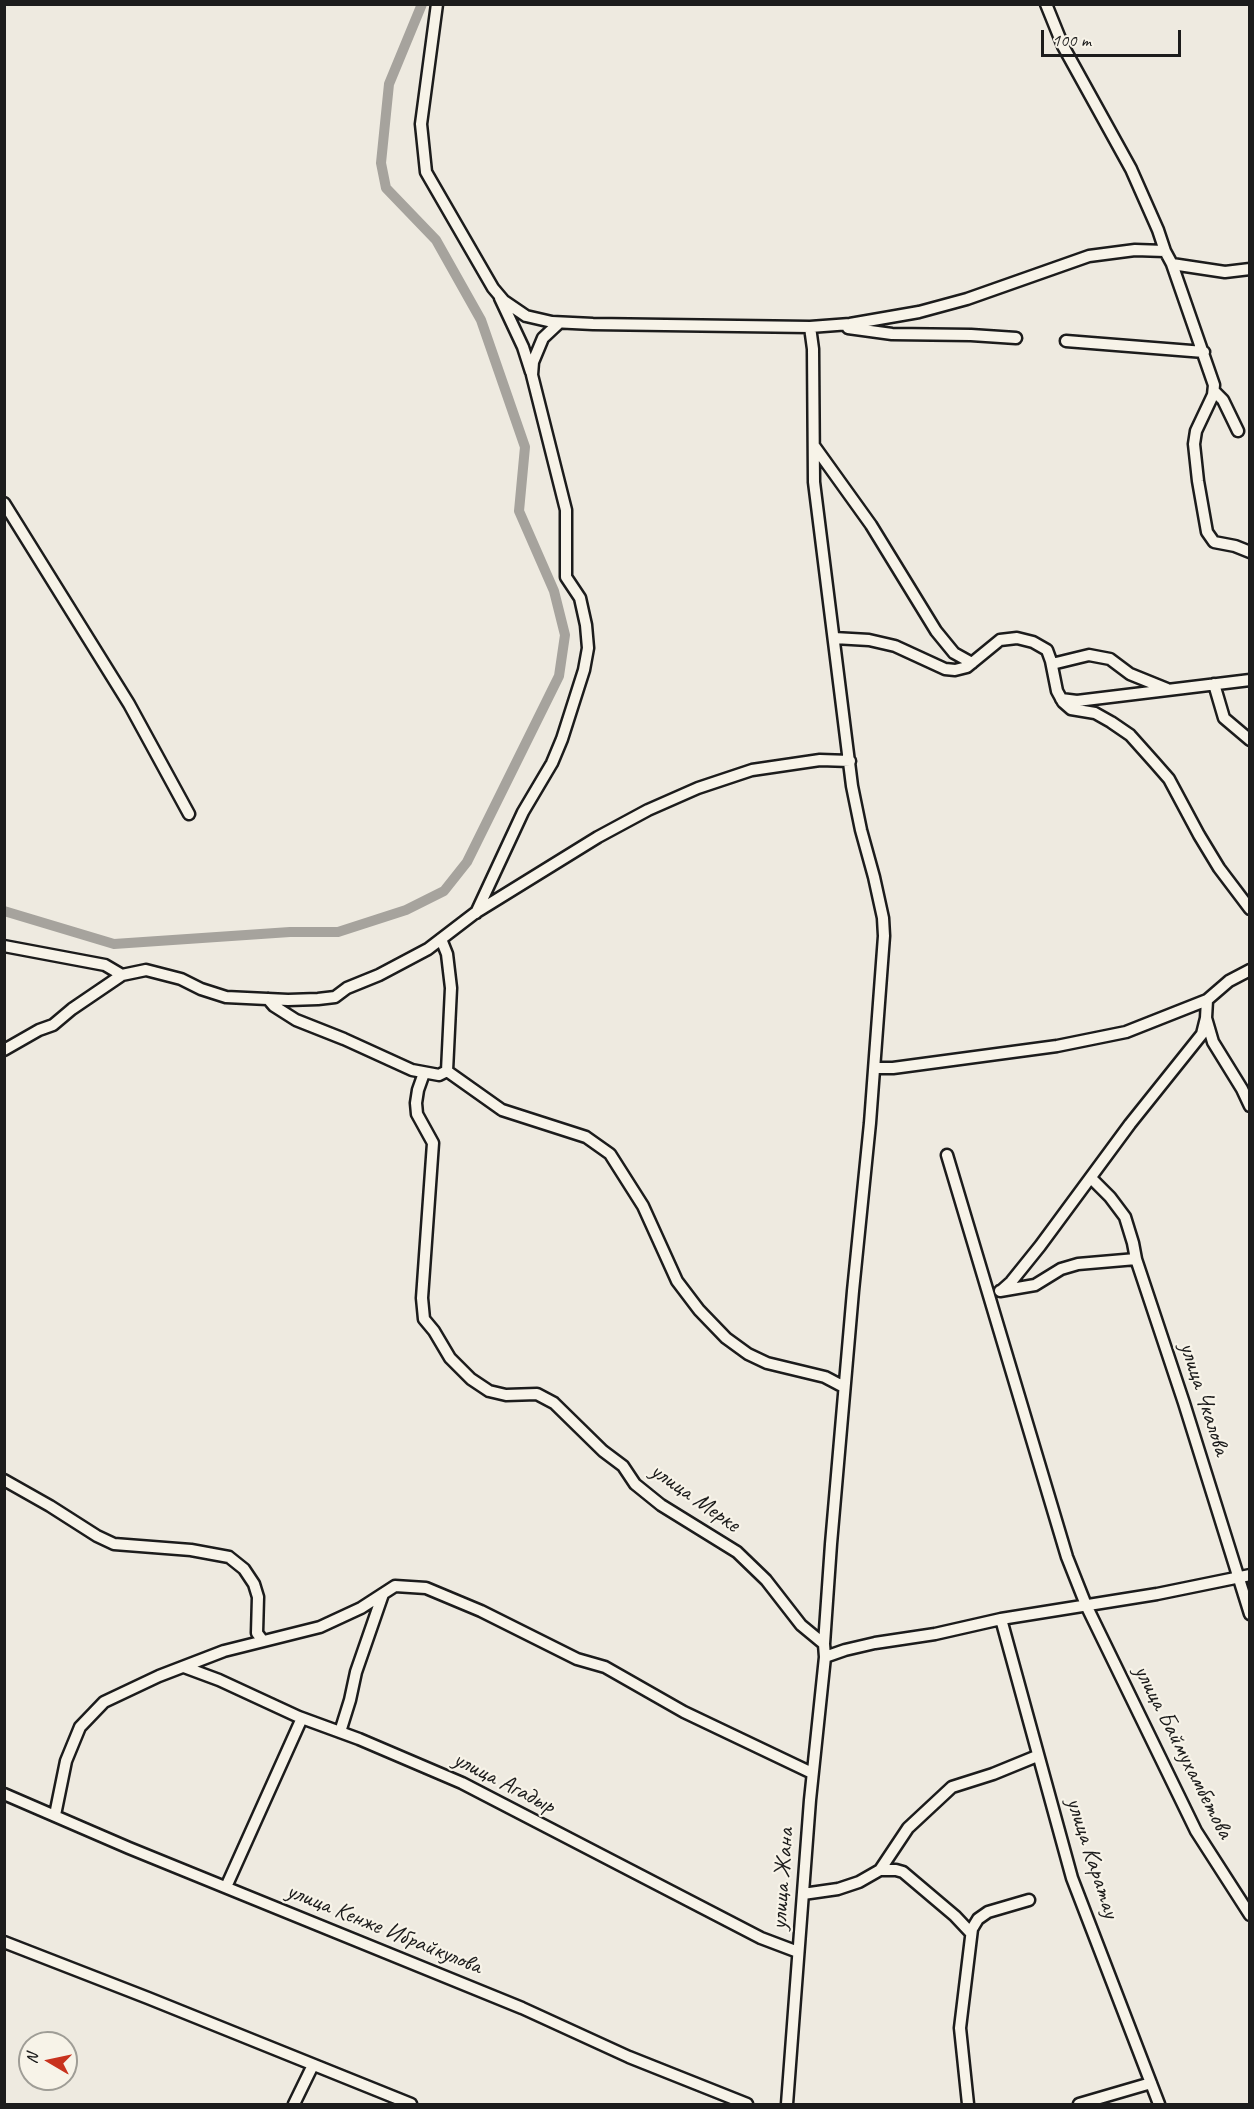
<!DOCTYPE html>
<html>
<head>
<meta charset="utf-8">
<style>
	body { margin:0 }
	#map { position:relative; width:1254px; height:2109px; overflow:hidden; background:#eeeae0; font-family:Caveat,sans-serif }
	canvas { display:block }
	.frame { position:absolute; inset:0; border:6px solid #1c1c1c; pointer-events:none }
	.north { position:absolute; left:18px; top:2031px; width:60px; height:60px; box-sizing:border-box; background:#f7f3e8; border:2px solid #9f9d96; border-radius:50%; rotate:279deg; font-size:16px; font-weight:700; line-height:24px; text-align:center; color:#1c1c1c }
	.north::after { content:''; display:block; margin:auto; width:21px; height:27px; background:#c8321e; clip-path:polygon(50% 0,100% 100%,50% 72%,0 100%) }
	.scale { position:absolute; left:1041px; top:30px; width:140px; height:27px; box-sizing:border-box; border:3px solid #1c1c1c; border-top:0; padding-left:8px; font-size:18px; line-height:21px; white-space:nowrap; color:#1c1c1c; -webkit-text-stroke:4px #f7f3e8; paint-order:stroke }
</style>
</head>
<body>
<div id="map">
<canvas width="1254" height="2109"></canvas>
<div class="frame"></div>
<div class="north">N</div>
<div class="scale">100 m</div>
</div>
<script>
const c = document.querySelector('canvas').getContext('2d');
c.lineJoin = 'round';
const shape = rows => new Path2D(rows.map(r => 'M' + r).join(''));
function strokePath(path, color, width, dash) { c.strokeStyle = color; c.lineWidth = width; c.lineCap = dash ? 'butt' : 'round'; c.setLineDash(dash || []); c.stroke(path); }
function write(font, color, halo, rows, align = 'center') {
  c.font = font + ' Caveat,sans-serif'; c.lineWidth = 4.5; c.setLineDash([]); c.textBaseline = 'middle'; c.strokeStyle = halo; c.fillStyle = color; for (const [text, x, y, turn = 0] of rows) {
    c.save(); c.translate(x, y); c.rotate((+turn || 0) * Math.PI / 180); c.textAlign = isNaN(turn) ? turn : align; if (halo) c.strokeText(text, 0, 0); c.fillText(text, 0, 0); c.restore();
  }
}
const canal = shape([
	[4,911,114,944,290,932,338,932,406,910,444,891,467,862,559,676,565,635,554,591,519,511,525,447,481,320,436,240,386,188,381,163,389,84,422,4]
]);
const minor = shape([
	[437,4,421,124,426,172,493,288,504,301,526,316,552,322,593,324,810,327,850,324,919,312,967,299,1089,256,1135,250,1165,251,1172,264,1214,385,1213,395,1196,431,1194,444,1198,481,1207,532,1214,542,1235,546,1250,552],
	[1046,4,1063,46,1131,169,1158,230,1165,251],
	[1172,264,1225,272,1250,269],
	[500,298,523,347,531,372],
	[848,328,892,334,971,335,1016,338],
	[1066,341,1204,352],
	[1214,391,1223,400,1238,431],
	[815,447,871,525,936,631,954,653,972,663],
	[4,503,129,704,189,814],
	[834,638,869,640,895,646,945,669,955,670,967,667,1000,640,1017,638,1033,642,1047,650,1051,661,1057,691,1063,702,1071,709,1095,713,1111,722,1130,735,1155,763,1169,779,1199,835,1219,868,1250,909],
	[1052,664,1089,655,1110,659,1130,674,1167,689],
	[1214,684,1224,718,1250,740],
	[1061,699,1077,701,1250,680],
	[476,913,523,812,552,763,562,739,584,670,588,648,586,625,580,598,566,577,566,510,532,375,533,362,543,338,559,323],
	[441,939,447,954,451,988,447,1071],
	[4,946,105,965,122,975,146,970,181,979,201,989,226,997,288,1000,318,999,335,997,347,988,379,975,428,949,475,913,598,837,648,810,698,788,752,770,820,760,850,761],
	[268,999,274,1006,296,1020,344,1039,412,1070,439,1075,447,1071],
	[1207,1000,1206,1018,1213,1042,1242,1089,1250,1106],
	[4,1050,39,1030,53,1025,72,1009,122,975],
	[875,1068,893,1068,1057,1046,1126,1032,1207,1000,1229,981,1250,970],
	[447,1071,502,1110,586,1137,610,1154,643,1206,677,1281,699,1310,726,1338,748,1354,767,1363,825,1377,844,1387],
	[424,1073,418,1090,416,1103,417,1114,433,1143,422,1298,424,1319,434,1331,450,1358,471,1379,489,1391,506,1395,537,1394,554,1403,603,1451,623,1466,635,1484,661,1505,737,1552,766,1580,801,1625,824,1644],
	[947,1155,1067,1557,1086,1605,1196,1831,1250,1915],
	[1091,1178,1110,1197,1125,1217,1133,1243,1136,1259],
	[1002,1290,1011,1282,1040,1246,1130,1124,1202,1034,1206,1018],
	[1000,1291,1035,1285,1061,1269,1078,1264,1136,1259,1184,1403,1250,1614],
	[4,1480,50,1506,97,1536,114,1544,191,1550,229,1557,244,1569,254,1584,258,1597,257,1633,263,1641],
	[1001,1619,1072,1878,1159,2104],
	[825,1657,845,1650,875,1643,935,1634,1001,1619,1157,1594,1250,1575],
	[184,1667,219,1680,299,1717,359,1739,462,1783,761,1938,798,1952],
	[340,1732,350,1700,356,1672,383,1594],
	[4,1794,129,1848,522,2008,629,2057,747,2104],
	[55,1815,66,1761,80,1727,104,1702,159,1676,224,1651,320,1627,361,1608,395,1586,426,1588,481,1611,577,1659,605,1667,684,1712,812,1773],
	[880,1870,908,1828,952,1787,993,1774,1037,1756],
	[226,1887,302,1718],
	[803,1894,838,1889,859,1882,880,1870,896,1870,903,1872,955,1916,971,1933],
	[4,1942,148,1998,411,2104],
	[294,2104,313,2065],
	[787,2104,810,1800,825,1657,824,1644,831,1544,853,1291,870,1123,884,936,883,918,874,877,861,830,852,786,814,482,813,349,810,327],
	[968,2104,960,2028,972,1929,978,1919,988,1912,1029,1900],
	[1079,2104,1151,2083]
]);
const streetNames = [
	["улица Чкалова",1204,1399,72],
	["улица Мерке",695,1498,35],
	["улица Баймухамбетова",1183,1752,63],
	["улица Агадыр",504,1783,27],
	["улица Каратау",1092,1858,72],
	["улица Жана",783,1879,-86],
	["улица Кенже Ибрайкулова",384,1929,22]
];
strokePath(canal, '#a6a39d', 10);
strokePath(minor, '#1c1c1c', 15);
strokePath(minor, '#f7f3e8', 10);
write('24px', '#1c1c1c', '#f7f3e8', streetNames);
</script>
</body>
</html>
